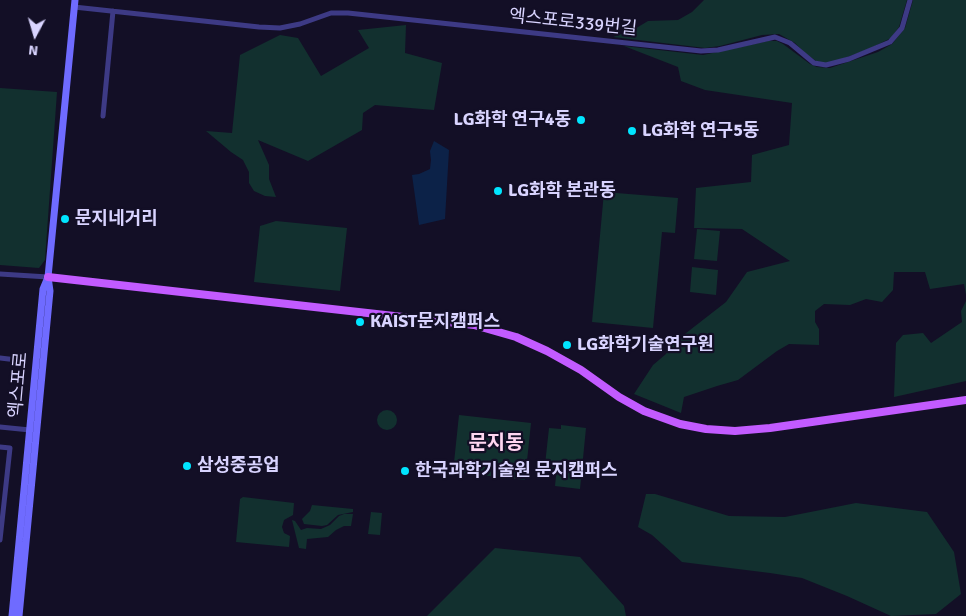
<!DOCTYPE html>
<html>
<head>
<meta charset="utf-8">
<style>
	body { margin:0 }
	#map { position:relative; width:966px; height:616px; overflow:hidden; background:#130f26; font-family:Signika,sans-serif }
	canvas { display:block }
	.north { position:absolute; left:10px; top:10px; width:50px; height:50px; -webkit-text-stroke:4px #130f26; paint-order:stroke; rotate:186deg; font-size:14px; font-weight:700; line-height:20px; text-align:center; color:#d9d4ff }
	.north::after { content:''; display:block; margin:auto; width:18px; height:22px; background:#d9d4ff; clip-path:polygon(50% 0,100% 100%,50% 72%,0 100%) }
</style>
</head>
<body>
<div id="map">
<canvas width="966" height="616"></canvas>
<div class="north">N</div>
</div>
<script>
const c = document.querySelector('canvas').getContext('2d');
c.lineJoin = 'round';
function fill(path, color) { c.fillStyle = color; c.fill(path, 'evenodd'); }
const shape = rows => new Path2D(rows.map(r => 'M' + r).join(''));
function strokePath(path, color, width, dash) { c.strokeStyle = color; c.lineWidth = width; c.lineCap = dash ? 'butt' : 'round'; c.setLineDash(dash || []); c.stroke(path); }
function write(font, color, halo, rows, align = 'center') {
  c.font = font + ' Signika,"Noto Sans KR",sans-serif'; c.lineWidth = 4.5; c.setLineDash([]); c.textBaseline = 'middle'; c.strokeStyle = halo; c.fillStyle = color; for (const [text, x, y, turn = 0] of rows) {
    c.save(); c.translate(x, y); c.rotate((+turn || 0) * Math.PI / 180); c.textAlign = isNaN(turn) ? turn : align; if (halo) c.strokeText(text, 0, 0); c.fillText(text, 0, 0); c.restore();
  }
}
const green = shape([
	[704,0,907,0,899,27,891,38,869,49,831,63,823,63,816,61,805,53,795,43,779,34,762,35,720,46,705,48,613,37,633,30,648,21,678,20,692,12],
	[913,0,966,0,966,295,964,284,930,289,925,272,894,272,893,290,882,302,866,299,850,305,824,304,815,311,815,322,819,329,819,345,789,344,777,351,738,380,717,386,684,397,681,413,634,394,653,365,666,354,672,344,726,302,747,272,790,261,742,229,694,228,696,188,751,182,752,155,789,145,792,103,705,90,681,81,678,67,624,46,703,55,768,41,777,41,783,44,810,64,817,67,830,68,878,52,892,44,905,28],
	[406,25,405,53,442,63,434,110,375,105,363,113,362,130,308,161,258,140,269,165,269,179,276,197,265,196,254,191,249,183,249,172,243,160,231,152,206,131,232,133,240,55,280,35,298,38,321,76,369,48,358,30],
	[0,88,57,92,45,260,39,268,0,265],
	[604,192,678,198,675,233,662,232,653,328,592,322],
	[276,221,347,228,340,291,254,282,260,226],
	[697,229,720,231,717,261,694,259],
	[692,267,718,270,716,295,690,292],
	[966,301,966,381,894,397,896,343,903,335,923,333,931,343,962,322,961,311],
	'377 420a10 10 0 1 1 20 0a10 10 0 1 1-20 0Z',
	[459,415,531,423,525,480,453,472],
	[561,425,586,428,580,489,555,486,556,476,544,474,549,428,561,429],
	[646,494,655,494,729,516,785,517,856,503,927,512,954,552,961,594,936,614,891,616,847,596,802,578,770,573,682,562,652,535,638,527],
	[243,497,294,503,293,515,284,520,282,527,284,533,290,536,289,547,236,542,240,499],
	[312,505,353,509,353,512,338,515,327,525,322,526,304,524,302,519,310,511],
	[371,512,382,513,380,535,368,534],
	[344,514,353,514,351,526,344,526,336,530,328,537,307,539,306,549,299,548,292,520,295,521,301,530,307,528,321,529,330,525,339,516],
	[495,548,580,557,624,606,626,616,427,616]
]);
const water = shape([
	[434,141,449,150,445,219,419,225,412,175,419,174,430,169,431,160,430,151]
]);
const minor = shape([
	[74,7,259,27,280,28,300,24,331,13,348,13,701,51,718,50,775,37,790,43,814,63,826,65,849,59,890,42,902,28,910,0],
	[103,116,113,11],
	[0,274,48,277],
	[0,358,17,360],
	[0,427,30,430],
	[0,447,10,448,0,540]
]);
const secondary = shape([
	[12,616,43,289,48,277],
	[19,616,50,291,48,277,75,0]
]);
const primary = shape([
	[48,277,474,325,516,337,547,351,581,370,619,397,644,411,680,424,706,429,735,431,770,428,966,400]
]);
const markers = [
	[581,120,5,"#00e5ff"],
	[632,131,5,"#00e5ff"],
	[498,191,5,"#00e5ff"],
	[65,219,5,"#00e5ff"],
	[360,322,5,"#00e5ff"],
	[567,345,5,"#00e5ff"],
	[187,466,5,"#00e5ff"],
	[405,471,5,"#00e5ff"]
];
const streetNames = [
	["엑스포로339번길",573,23,6],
	["엑스포로",19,385,-85]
];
const poiNames = [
	["LG화학 연구4동",571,120,"right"],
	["LG화학 연구5동",642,131],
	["LG화학 본관동",508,191],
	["문지네거리",75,219],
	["KAIST문지캠퍼스",370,322],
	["LG화학기술연구원",577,345],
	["삼성중공업",197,466],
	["한국과학기술원 문지캠퍼스",415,471]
];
const quarterNames = [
	["문지동",496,444]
];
fill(green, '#12302f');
fill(water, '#0c2248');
strokePath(minor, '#3d3a85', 5);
strokePath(secondary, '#6f6bff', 7);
strokePath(primary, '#c25bff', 8);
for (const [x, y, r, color] of markers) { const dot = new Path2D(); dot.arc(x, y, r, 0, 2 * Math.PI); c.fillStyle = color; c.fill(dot); strokePath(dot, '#130f26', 2); }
write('18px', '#d9d4ff', '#130f26', streetNames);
write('bold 18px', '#d9d4ff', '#130f26', poiNames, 'left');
write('bold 20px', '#ffd6f0', '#130f26', quarterNames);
</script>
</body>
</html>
